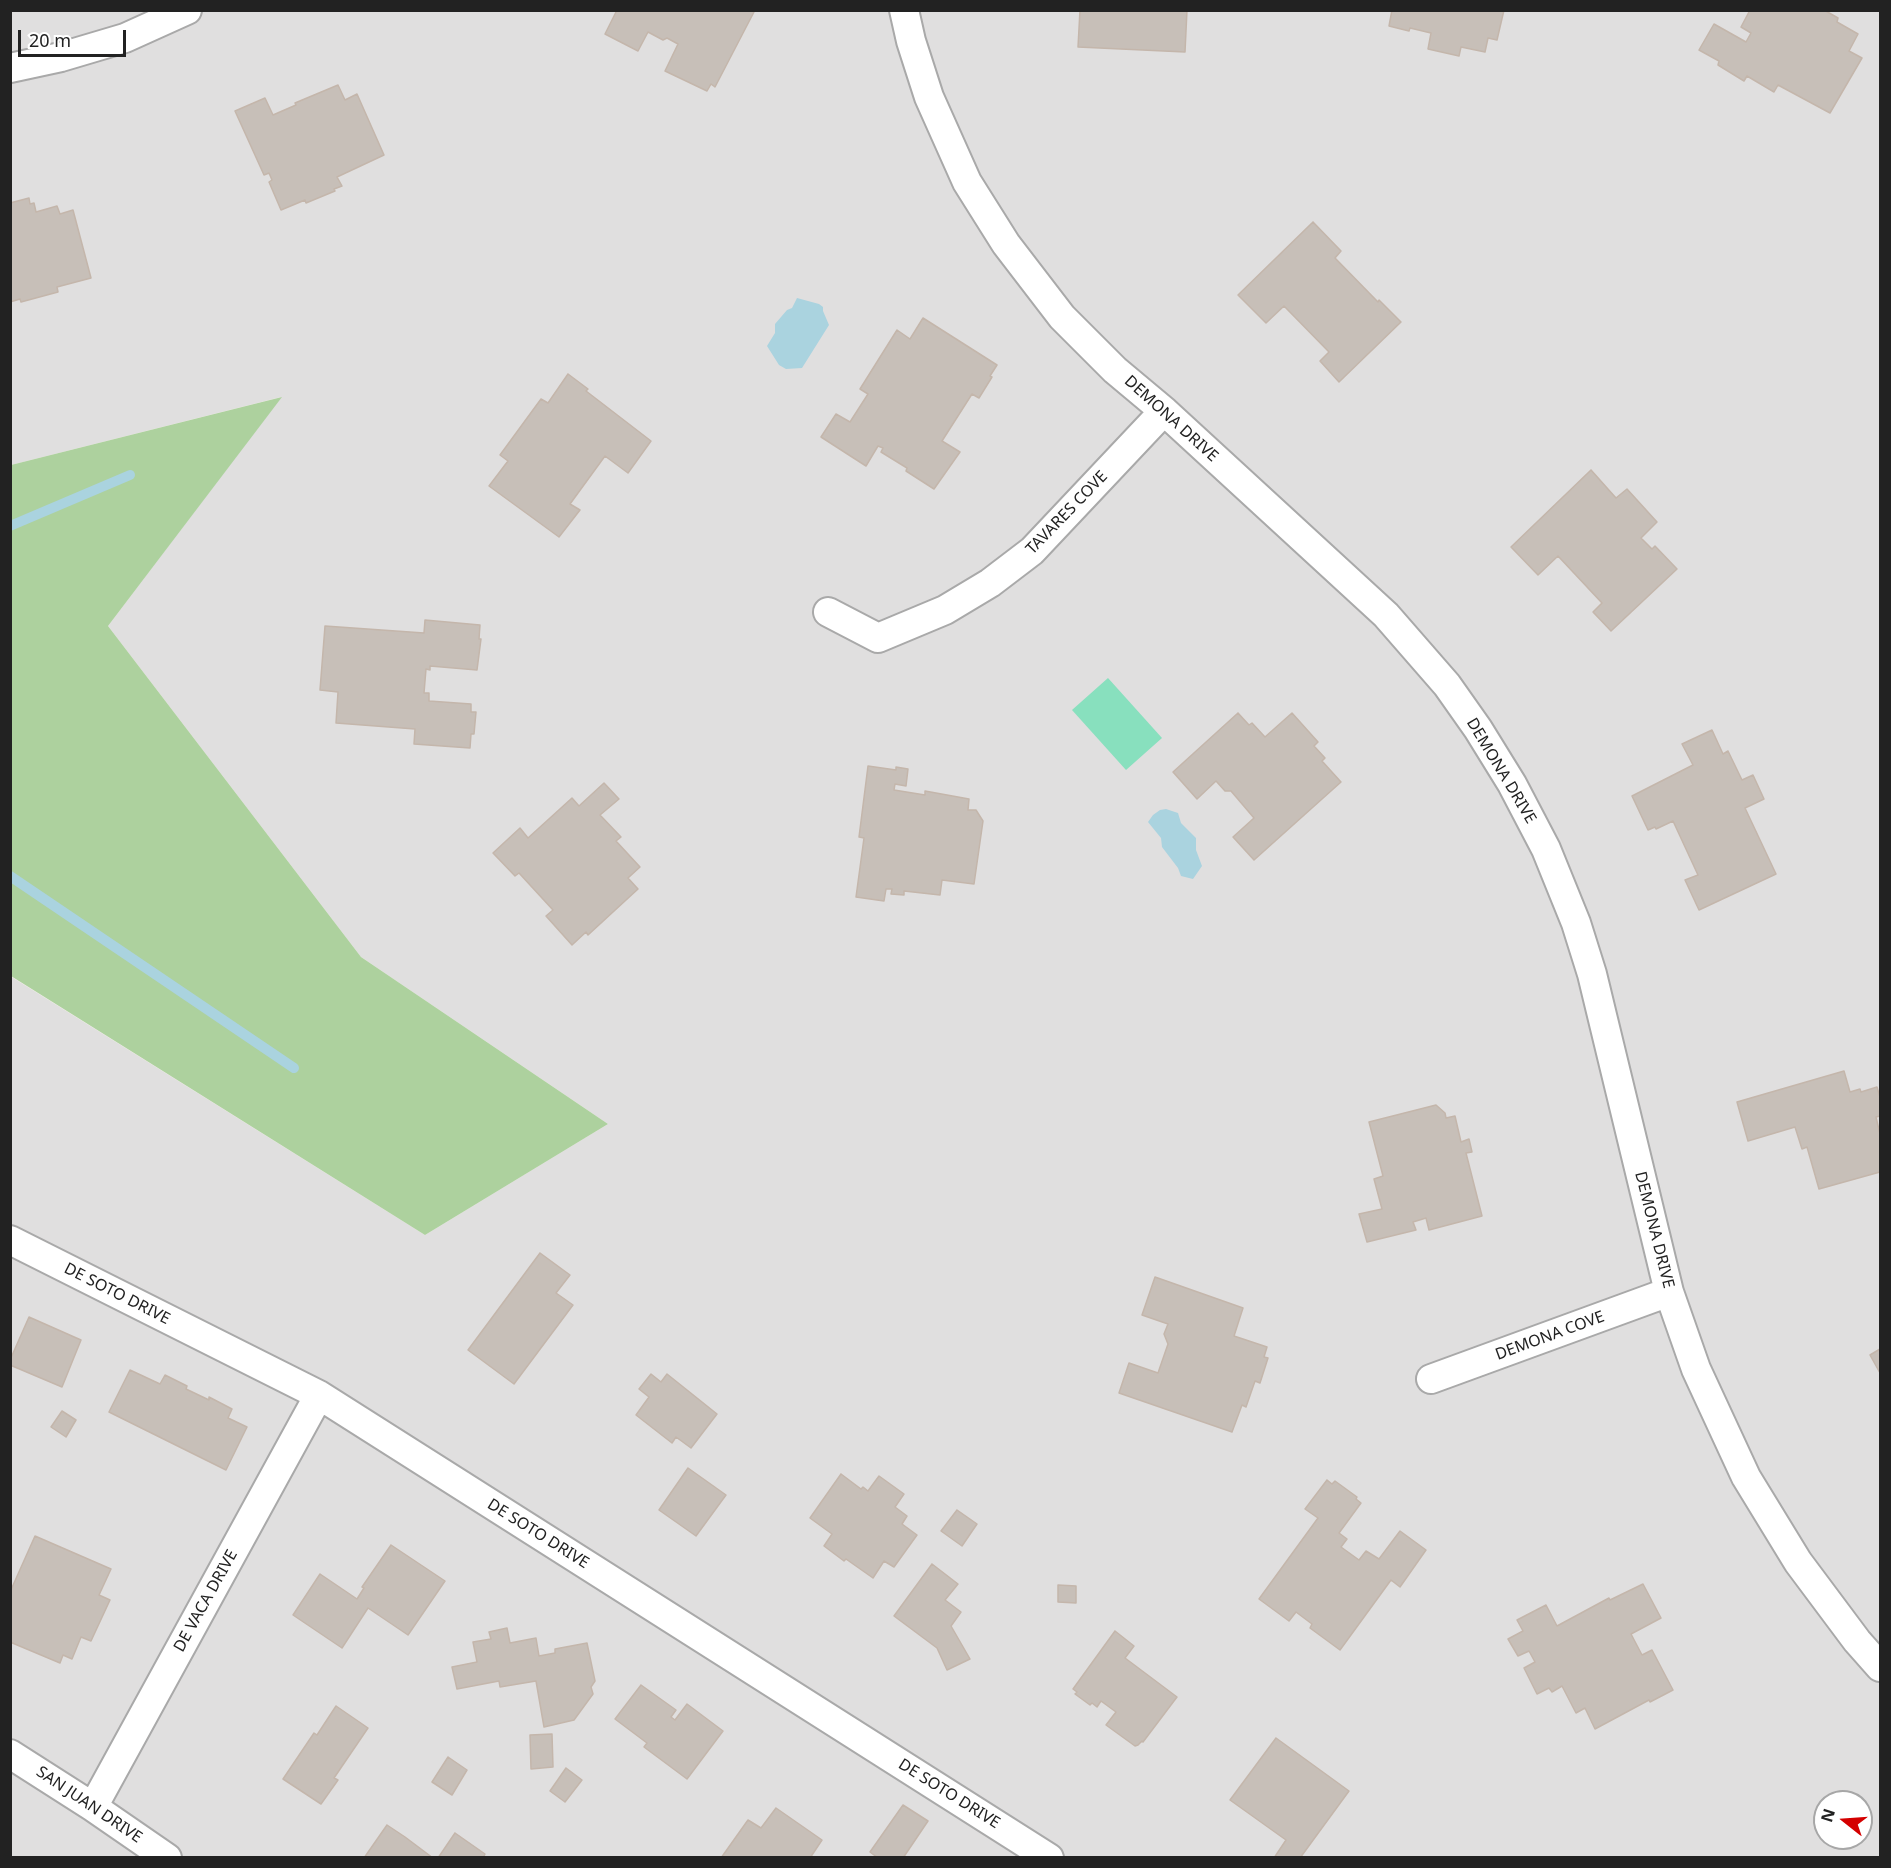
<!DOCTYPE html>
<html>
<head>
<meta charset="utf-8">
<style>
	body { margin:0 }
	#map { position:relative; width:1891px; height:1868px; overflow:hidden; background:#f2efe9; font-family:"Noto Sans",sans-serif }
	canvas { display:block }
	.frame { position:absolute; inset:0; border:12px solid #222; pointer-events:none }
	.north { position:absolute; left:1813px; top:1790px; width:60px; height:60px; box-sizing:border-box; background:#fff; border:2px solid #a7a7a7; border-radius:50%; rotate:287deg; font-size:16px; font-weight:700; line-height:24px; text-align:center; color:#222 }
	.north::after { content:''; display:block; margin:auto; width:21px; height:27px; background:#d40000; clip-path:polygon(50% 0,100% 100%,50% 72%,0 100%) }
	.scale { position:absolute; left:18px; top:30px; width:108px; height:27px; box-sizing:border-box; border:3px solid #222; border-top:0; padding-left:8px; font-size:18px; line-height:21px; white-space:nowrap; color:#222; -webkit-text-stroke:4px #fff; paint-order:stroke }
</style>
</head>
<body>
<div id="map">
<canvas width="1891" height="1868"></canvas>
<div class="frame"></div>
<div class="north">N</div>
<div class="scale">20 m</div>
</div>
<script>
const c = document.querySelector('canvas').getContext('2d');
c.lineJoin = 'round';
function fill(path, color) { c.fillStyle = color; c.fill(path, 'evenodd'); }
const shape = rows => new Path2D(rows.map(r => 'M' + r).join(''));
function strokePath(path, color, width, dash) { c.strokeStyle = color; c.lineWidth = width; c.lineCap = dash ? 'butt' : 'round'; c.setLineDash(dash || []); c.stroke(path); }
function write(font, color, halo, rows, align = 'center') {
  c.font = font + ' "Noto Sans",sans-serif'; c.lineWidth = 5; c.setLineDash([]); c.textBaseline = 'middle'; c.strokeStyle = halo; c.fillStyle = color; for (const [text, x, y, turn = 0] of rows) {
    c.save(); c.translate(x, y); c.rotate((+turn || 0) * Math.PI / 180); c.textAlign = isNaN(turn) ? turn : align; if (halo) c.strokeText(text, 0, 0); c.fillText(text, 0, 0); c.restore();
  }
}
const residential = shape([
	[11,11,1880,11,1880,1857,11,1857,10,976,425,1235,608,1124,361,957,108,626,281,397,11,465],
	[1825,1802,1861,1802,1861,1838,1825,1838]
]);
const forest = shape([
	[282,397,108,626,361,957,608,1124,425,1235,11,976,11,465]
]);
const pitch = shape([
	[1108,678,1162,738,1126,770,1072,710]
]);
const water = shape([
	[797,298,819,304,823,307,823,311,829,325,802,368,786,369,779,365,767,346,775,333,775,324,787,310,792,308],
	[1166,809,1178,813,1181,823,1196,838,1196,850,1202,866,1193,879,1181,876,1178,868,1162,847,1161,838,1148,822,1153,815,1160,810]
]);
const stream = shape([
	[10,526,130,475],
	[10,876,294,1068]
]);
const building = shape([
	[617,10,755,10,715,87,711,84,707,91,665,71,678,44,667,38,663,40,648,32,638,51,605,34,617,10],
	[1080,10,1187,10,1185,52,1078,47,1080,10],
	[1392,10,1504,10,1497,40,1488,38,1485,52,1461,47,1459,56,1428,49,1431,33,1410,28,1409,31,1389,26,1392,10],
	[1750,10,1824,10,1838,18,1837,22,1858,34,1849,51,1862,58,1830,113,1778,85,1774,92,1747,76,1744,81,1718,65,1719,61,1699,50,1714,24,1746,42,1751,33,1741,27,1750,10],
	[338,85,345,100,357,94,384,155,337,177,342,186,334,189,335,191,306,203,305,200,281,210,269,182,272,180,269,173,264,175,235,111,265,98,273,115,296,105,295,103,338,85],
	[29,198,30,204,34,203,36,212,57,206,60,214,73,210,91,278,57,287,58,292,21,302,20,299,10,302,10,203,29,198],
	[1313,222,1341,251,1335,258,1378,302,1379,300,1401,322,1339,382,1320,361,1329,352,1284,306,1266,323,1238,295,1313,222],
	[923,318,997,365,990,376,992,377,979,398,972,394,942,441,960,452,934,489,906,471,907,468,881,452,883,448,878,446,866,466,821,437,836,414,850,422,868,394,860,389,897,330,910,339,923,318],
	[568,374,588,389,586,391,651,441,628,473,605,456,570,504,580,510,559,537,489,486,508,461,500,455,541,399,548,403,568,374],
	[1591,470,1616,498,1627,489,1657,522,1641,538,1652,549,1655,546,1677,569,1611,631,1593,612,1602,603,1558,556,1538,575,1511,547,1591,470],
	[425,620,480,625,479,639,481,639,477,670,430,666,430,670,426,669,424,693,429,693,429,701,471,704,471,712,476,712,474,734,471,734,470,748,414,744,415,729,336,723,338,692,320,690,325,626,424,633,425,620],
	[1238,713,1249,725,1252,723,1265,737,1292,713,1318,742,1314,746,1325,758,1322,761,1341,782,1254,860,1233,837,1254,818,1231,791,1225,791,1216,781,1197,799,1173,772,1238,713],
	[1712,730,1723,754,1728,751,1742,780,1753,775,1764,799,1745,808,1776,874,1699,910,1685,880,1698,875,1673,821,1656,829,1655,827,1648,830,1632,796,1693,765,1682,744,1712,730],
	[868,766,896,770,896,767,908,769,906,786,895,784,894,790,925,795,925,791,969,799,968,810,976,810,983,821,974,884,942,880,940,895,904,891,904,895,891,894,892,889,886,889,884,901,856,897,864,838,859,837,868,766],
	[604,783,619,799,600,815,621,837,616,841,640,867,628,878,638,889,588,935,586,932,572,945,546,916,553,910,519,873,515,876,493,853,520,828,528,838,572,798,579,806,604,783],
	[1844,1071,1850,1092,1860,1089,1861,1092,1877,1087,1880,1097,1880,1116,1876,1117,1880,1134,1880,1172,1819,1189,1807,1147,1802,1149,1795,1127,1748,1141,1737,1102,1844,1071],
	[1436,1105,1445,1113,1446,1118,1455,1116,1461,1142,1469,1139,1472,1152,1466,1153,1482,1216,1429,1230,1426,1218,1413,1222,1416,1230,1367,1242,1359,1214,1382,1209,1374,1179,1383,1176,1369,1122,1436,1105],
	[540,1253,570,1275,556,1293,573,1305,514,1384,468,1350,540,1253],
	[1155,1277,1243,1308,1234,1336,1267,1347,1264,1357,1268,1358,1260,1383,1255,1381,1246,1407,1242,1405,1232,1432,1119,1393,1129,1363,1158,1373,1168,1344,1164,1334,1168,1324,1142,1315,1155,1277],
	[29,1317,81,1340,62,1387,10,1365,10,1360,29,1317],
	[1880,1349,1880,1373,1870,1355,1880,1349],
	[130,1370,160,1384,165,1375,187,1386,186,1389,209,1400,209,1397,232,1409,228,1418,247,1427,226,1470,109,1412,130,1370],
	[651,1374,661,1382,667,1374,717,1414,691,1448,676,1437,672,1443,636,1415,649,1397,639,1389,651,1374],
	[62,1411,76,1420,66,1437,51,1427,62,1411],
	[688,1468,726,1495,696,1536,659,1510,688,1468],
	[841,1474,861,1489,863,1487,868,1491,879,1476,904,1494,895,1507,907,1516,902,1524,917,1535,894,1567,884,1561,873,1578,846,1559,844,1561,824,1546,832,1534,810,1518,841,1474],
	[1327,1480,1332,1484,1335,1481,1357,1497,1356,1499,1361,1503,1339,1533,1347,1539,1341,1547,1359,1560,1366,1551,1379,1559,1400,1531,1426,1550,1400,1587,1391,1580,1340,1650,1310,1628,1312,1624,1296,1612,1289,1621,1259,1599,1318,1518,1305,1509,1327,1480],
	[957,1510,977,1524,962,1546,941,1531,957,1510],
	[35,1536,111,1569,99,1595,110,1600,91,1641,81,1637,72,1659,63,1655,60,1663,10,1642,10,1592,35,1536],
	[391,1545,445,1581,408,1635,368,1608,342,1648,293,1615,320,1574,357,1599,364,1588,362,1587,391,1545],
	[932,1564,958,1584,945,1600,961,1612,951,1626,970,1659,947,1670,937,1648,894,1616,932,1564],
	[1643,1584,1661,1618,1631,1634,1642,1655,1652,1650,1673,1690,1650,1702,1649,1700,1595,1729,1585,1708,1576,1713,1562,1686,1552,1692,1549,1688,1537,1694,1524,1668,1535,1662,1529,1651,1518,1656,1508,1639,1523,1631,1517,1620,1546,1605,1557,1626,1609,1598,1610,1600,1643,1584],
	[1058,1585,1076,1586,1076,1603,1058,1602,1058,1585],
	[507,1628,510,1643,536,1638,539,1656,555,1653,555,1649,587,1643,595,1681,591,1687,593,1694,574,1720,544,1727,536,1681,500,1687,499,1681,457,1689,452,1667,477,1662,473,1642,491,1639,489,1632,507,1628],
	[1115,1631,1134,1646,1125,1658,1177,1697,1143,1742,1142,1741,1138,1745,1135,1746,1106,1725,1116,1712,1101,1701,1097,1707,1092,1703,1090,1705,1075,1694,1077,1692,1073,1689,1115,1631],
	[641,1685,676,1710,671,1717,675,1720,687,1704,723,1731,687,1779,644,1747,647,1743,615,1719,641,1685],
	[336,1706,368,1728,334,1778,338,1780,321,1804,283,1779,314,1733,317,1735,336,1706],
	[552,1734,553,1767,531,1769,530,1735,552,1734],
	[1276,1738,1349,1791,1300,1858,1274,1858,1286,1840,1230,1800,1276,1738],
	[448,1757,467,1770,452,1795,432,1782,448,1757],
	[566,1768,582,1780,565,1802,550,1791,566,1768],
	[903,1805,928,1821,903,1858,878,1858,870,1852,903,1805],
	[776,1808,822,1840,810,1858,721,1858,748,1820,761,1828,776,1808],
	[387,1825,405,1837,433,1858,364,1858,387,1825],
	[455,1833,485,1854,483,1858,438,1858,455,1833]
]);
const street = shape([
	[904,10,911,41,929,97,967,182,1006,244,1062,317,1115,370,1164,411,1386,615,1447,685,1478,729,1512,784,1546,849,1576,923,1592,974,1669,1292,1696,1369,1746,1477,1798,1562,1857,1641,1880,1667],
	[10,68,61,57,125,38,187,10],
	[828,612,878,638,945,610,990,583,1032,551,1164,411],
	[10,1240,319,1395,1049,1858],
	[1431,1379,1669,1292],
	[10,1754,93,1807,167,1858],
	[93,1807,319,1395]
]);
const streetNames = [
	["DEMONA DRIVE",1171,419,42],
	["TAVARES COVE",1067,513,-46],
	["DEMONA DRIVE",1501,771,59],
	["DEMONA DRIVE",1654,1230,76],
	["DE SOTO DRIVE",117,1294,27],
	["DEMONA COVE",1550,1336,-20],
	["DE SOTO DRIVE",538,1534,32],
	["DE VACA DRIVE",206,1601,-61],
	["DE SOTO DRIVE",949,1794,32],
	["SAN JUAN DRIVE",89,1805,34]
];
fill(residential, '#e0dfdf');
fill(forest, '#add19e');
fill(pitch, '#88e0be');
fill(water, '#aad3df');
strokePath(stream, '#aad3df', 10);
fill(building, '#c7bfb8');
strokePath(building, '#c4b6ab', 1.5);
strokePath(street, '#a9a9a9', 32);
strokePath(street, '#fff', 28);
write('16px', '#222', '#fff', streetNames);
</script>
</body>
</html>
